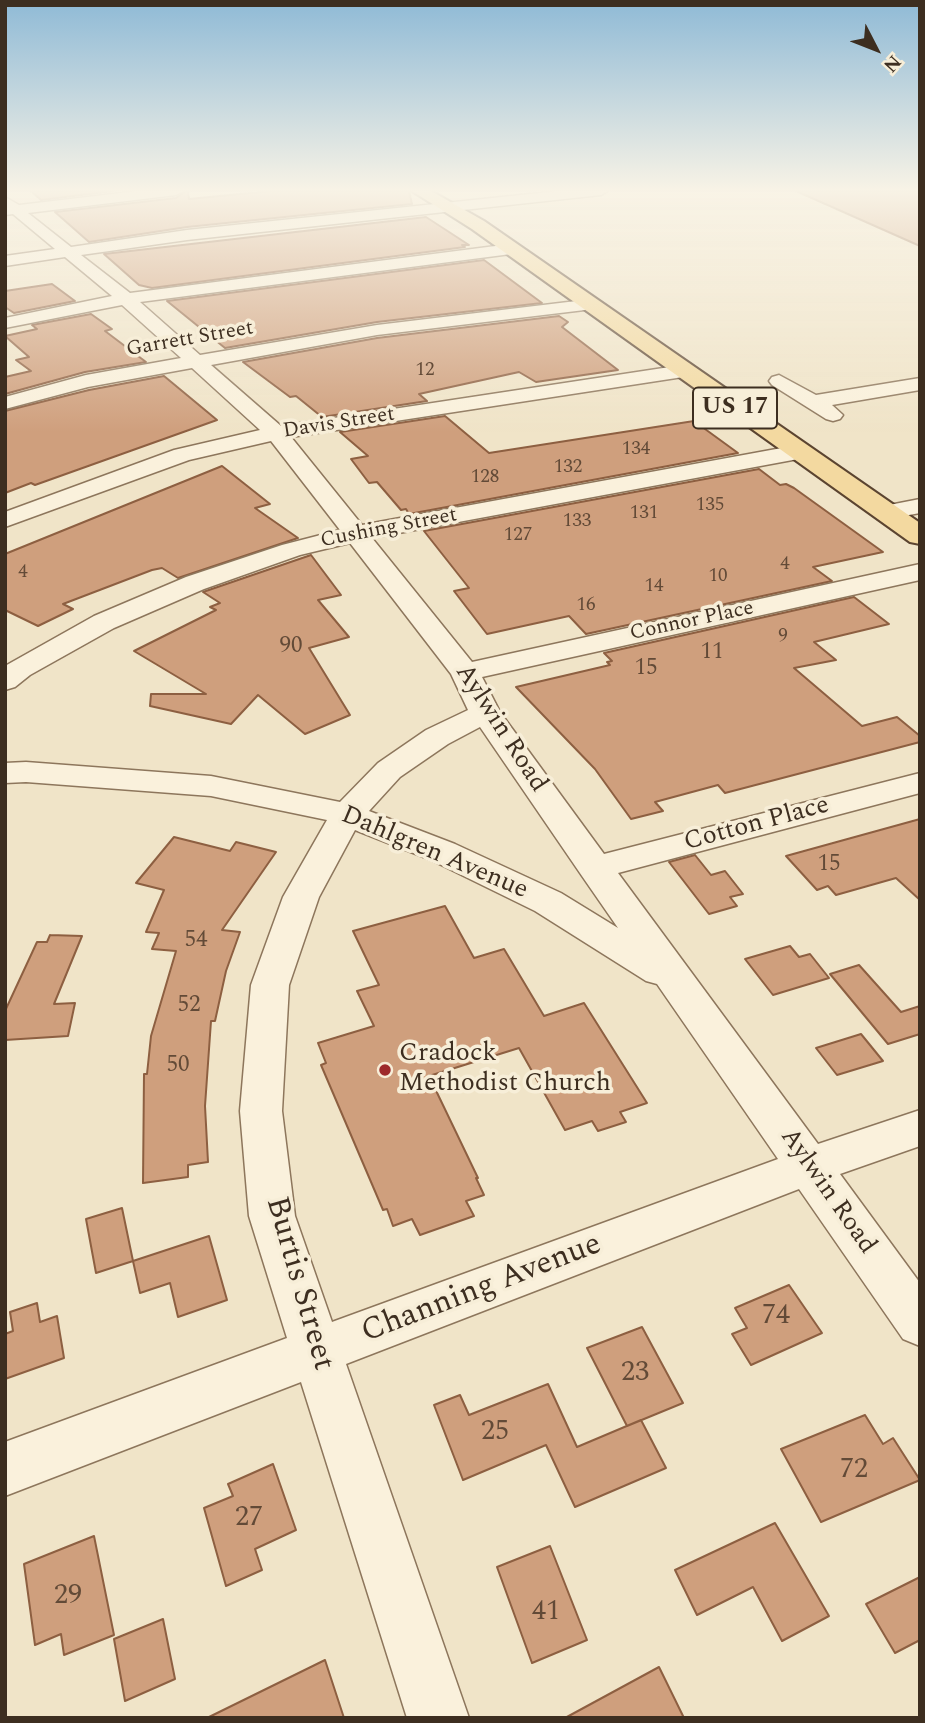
<!DOCTYPE html>
<html>
<head>
<meta charset="utf-8">
<style>
	body { margin:0 }
	#map { position:relative; width:925px; height:1723px; overflow:hidden; background:#f0e4c8; font-family:Spectral,serif }
	canvas { display:block }
	.frame { position:absolute; inset:0; border:7px solid #3d2e20; pointer-events:none }
	.north { position:absolute; left:841px; top:14px; width:70px; height:70px; -webkit-text-stroke:5px #f7eed8; paint-order:stroke; rotate:132deg; font-size:19px; font-weight:700; line-height:28px; text-align:center; color:#3d2e20 }
	.north::after { content:''; display:block; margin:auto; width:24px; height:32px; background:#3d2e20; clip-path:polygon(50% 0,100% 100%,50% 72%,0 100%) }
</style>
</head>
<body>
<div id="map">
<canvas width="925" height="1723"></canvas>
<div class="frame"></div>
<div class="north">N</div>
</div>
<script>
const c = document.querySelector('canvas').getContext('2d');
c.lineJoin = 'round';
function fill(path, color) { c.fillStyle = color; c.fill(path, 'evenodd'); }
const shape = rows => new Path2D(rows.map(r => 'M' + r).join(''));
function strokePath(path, color, width, dash) { c.strokeStyle = color; c.lineWidth = width; c.lineCap = dash ? 'butt' : 'round'; c.setLineDash(dash || []); c.stroke(path); }
function write(font, color, halo, rows, align = 'center') {
  c.font = font + ' Spectral,serif'; c.lineWidth = 7; c.setLineDash([]); c.textBaseline = 'middle'; c.strokeStyle = halo; c.fillStyle = color; for (const [text, x, y, turn = 0] of rows) {
    c.save(); c.translate(x, y); c.rotate((+turn || 0) * Math.PI / 180); c.textAlign = isNaN(turn) ? turn : align; if (halo) c.strokeText(text, 0, 0); c.fillText(text, 0, 0); c.restore();
  }
}
const building = shape([
	[31,191,113,191,41,200,31,191],
	[186,191,188,191,189,199,271,191,409,191,412,204,187,227,89,242,55,212,176,198,186,191],
	[796,191,920,191,920,246,796,191],
	[426,217,469,245,462,245,465,247,152,288,139,285,104,254,426,217],
	[484,260,542,303,377,322,225,348,167,301,484,260],
	[52,284,75,301,14,313,5,307,5,291,52,284],
	[91,314,112,329,105,331,146,362,85,372,5,394,5,377,31,371,16,360,29,357,5,336,37,329,32,325,91,314],
	[559,316,568,322,562,327,618,370,536,382,519,372,419,394,427,401,322,417,296,396,290,397,243,362,377,338,559,316],
	[164,376,217,420,35,485,31,483,5,493,5,411,89,390,164,376],
	[445,416,489,453,694,421,738,453,409,514,406,509,401,510,377,482,369,483,351,459,368,456,340,432,445,416],
	[222,466,270,504,255,508,298,538,178,578,162,568,152,570,63,604,73,609,38,626,5,610,5,554,222,466],
	[759,469,780,485,786,484,794,488,883,552,813,567,832,581,586,634,569,616,487,634,454,591,469,588,424,531,759,469],
	[311,555,341,595,318,600,349,637,309,648,350,715,305,734,258,695,231,724,150,706,151,694,206,694,134,651,216,610,210,607,220,603,203,592,311,555],
	[854,597,889,624,814,642,836,660,794,668,862,726,897,717,920,736,920,742,725,793,718,785,655,802,663,811,631,819,595,769,516,687,610,665,607,662,612,661,604,653,854,597],
	[920,819,920,900,896,878,836,895,828,886,817,890,786,856,920,819],
	[174,837,230,851,236,842,276,852,222,930,240,932,226,971,215,1021,211,1021,205,1106,208,1162,188,1165,188,1177,143,1183,144,1074,147,1074,151,1036,176,951,152,949,159,933,146,932,164,890,136,883,174,837],
	[695,855,711,875,725,871,743,894,730,897,737,906,709,914,669,862,695,855],
	[445,906,474,958,504,949,544,1016,584,1003,647,1103,620,1112,626,1122,598,1131,592,1121,565,1130,519,1048,429,1076,478,1178,476,1178,484,1195,466,1201,474,1216,420,1235,412,1219,393,1226,387,1209,383,1210,321,1065,326,1063,318,1043,374,1026,357,991,379,985,353,931,445,906],
	[50,935,82,936,54,1004,75,1003,68,1036,5,1040,5,1011,37,942,47,942,50,935],
	[790,946,799,957,810,954,829,978,773,995,745,959,790,946],
	[859,965,901,1012,920,1006,920,1034,888,1044,830,974,859,965],
	[861,1034,883,1061,837,1075,816,1048,861,1034],
	[122,1208,133,1261,96,1273,86,1219,122,1208],
	[209,1236,227,1300,178,1317,170,1283,140,1293,133,1261,209,1236],
	[789,1285,822,1333,751,1365,732,1334,747,1328,735,1308,789,1285],
	[37,1303,40,1322,57,1316,64,1358,5,1379,5,1334,13,1331,10,1312,37,1303],
	[642,1327,683,1403,627,1426,587,1348,642,1327],
	[548,1384,577,1447,641,1420,666,1468,575,1507,546,1445,463,1480,434,1405,460,1395,469,1415,548,1384],
	[865,1415,883,1444,893,1438,920,1480,821,1522,781,1449,865,1415],
	[273,1464,296,1530,255,1549,262,1570,226,1586,204,1508,233,1496,228,1484,273,1464],
	[775,1523,829,1616,782,1641,753,1587,697,1615,675,1570,775,1523],
	[94,1536,114,1635,64,1655,61,1634,35,1645,24,1564,94,1536],
	[550,1546,587,1640,532,1663,497,1567,550,1546],
	[920,1577,920,1640,895,1653,866,1604,920,1577],
	[163,1619,175,1679,125,1701,114,1639,163,1619],
	[325,1660,344,1718,207,1718,325,1660],
	[659,1667,684,1718,565,1718,659,1667]
]);
const street = shape([
	[138,191,183,191,176,195,28,213,71,247,187,230,559,191,608,191,601,195,187,240,81,255,130,293,511,244,519,249,511,254,140,302,200,355,377,325,593,299,602,304,593,309,377,335,211,365,281,426,683,365,693,371,683,377,291,437,362,525,798,445,806,447,809,452,806,457,798,459,372,538,472,662,920,564,920,580,482,677,500,712,604,854,920,773,920,793,618,873,818,1144,920,1110,920,1146,840,1174,920,1283,920,1346,903,1339,799,1189,346,1364,469,1718,407,1718,301,1382,5,1496,5,1442,287,1338,249,1216,240,1111,251,985,283,897,327,820,211,796,26,782,5,783,5,763,26,762,211,776,340,802,378,763,426,730,468,710,451,674,350,543,300,555,204,589,114,628,30,675,15,687,5,690,5,666,94,616,186,577,282,545,340,530,271,441,189,460,5,527,5,512,174,450,260,430,192,368,88,387,5,409,5,397,86,375,181,358,122,305,5,328,5,318,112,296,65,257,5,266,5,256,55,249,13,214,5,215,5,197,19,205,138,191],
	[480,727,582,876,618,928,561,893,455,844,369,811,400,777,448,744,480,727],
	[355,830,431,860,535,911,646,981,657,984,778,1159,332,1322,295,1216,282,1111,289,985,319,897,355,830],
	[779,375,816,395,920,378,920,390,832,405,843,415,840,419,833,421,826,419,772,385,769,381,772,377,779,375],
	[920,499,920,513,887,519,879,517,875,512,879,507,920,499]
]);
const primary = shape([
	[412,191,431,191,484,221,920,523,920,544,910,542,472,229,412,191]
]);
const markers = [
	[385,1070,7,"#9e2a2b"]
];
const farNumbernames = [
	["12",425,371],
	["134",636,450],
	["132",568,468],
	["128",485,478],
	["135",710,506],
	["131",644,514],
	["133",577,522],
	["127",518,536],
	["4",785,565],
	["4",23,573],
	["10",718,577],
	["14",654,587],
	["16",586,606],
	["9",783,637]
];
const farStreetnames = [
	["Garrett Street",190,340,-10],
	["Davis Street",339,424,-9],
	["Cushing Street",389,529,-11],
	["Connor Place",692,622,-12]
];
const numberNames = [
	["90",291,647],
	["11",712,653],
	["15",646,669],
	["15",829,865],
	["54",196,941],
	["52",189,1006],
	["50",178,1066]
];
const shields = [
	[735,408,84]
];
const shieldNames = [
	["US 17",735,408]
];
const streetNames = [
	["Aylwin Road",500,729,57],
	["Cotton Place",757,825,-15],
	["Dahlgren Avenue",434,854,23],
	["Aylwin Road",827,1192,55]
];
const poiNames = [
	["Cradock",399,1055],
	["Methodist Church",399,1085]
];
const nearNumbernames = [
	["74",776,1318],
	["23",635,1375],
	["25",495,1434],
	["72",854,1472],
	["27",249,1520],
	["29",68,1598],
	["41",546,1614]
];
const nearStreetnames = [
	["Burtis Street",298,1284,74],
	["Channing Avenue",482,1290,-21]
];
fill(building, '#cf9f7d');
strokePath(building, '#8d5f41', 2);
strokePath(street, '#8d765c', 3);
strokePath(primary, '#5b4430', 4);
fill(street, '#faf1dc');
fill(primary, '#f3d9a0');
const sky = c.createLinearGradient(0, 0, 0, 432);
sky.addColorStop(0, '#8fbad6');
sky.addColorStop(0.44, '#f8f3e6');
sky.addColorStop(1, '#f8f3e600');
c.fillStyle = sky;
c.fillRect(0, 0, 925, 432);
for (const [x, y, r, color] of markers) { const dot = new Path2D(); dot.arc(x, y, r, 0, 2 * Math.PI); c.fillStyle = color; c.fill(dot); strokePath(dot, '#f7eed8', 2.5); }
write('19px', '#624a37', null, farNumbernames);
write('21px', '#3d2e20', '#f7eed8', farStreetnames);
write('23px', '#624a37', null, numberNames);
for (const [x, y, w] of shields) { const box = new Path2D(); box.roundRect(x - w / 2, y - 20.5, w, 41, 5); c.fillStyle = '#f7eed8'; c.fill(box); strokePath(box, '#3d2e20', 2); }
write('bold 24px', '#3d2e20', null, shieldNames);
write('26px', '#3d2e20', '#f7eed8', streetNames);
write('26px', '#3d2e20', '#f7eed8', poiNames, 'left');
write('28px', '#624a37', null, nearNumbernames);
write('32px', '#3d2e20', '#f7eed8', nearStreetnames);
</script>
</body>
</html>
